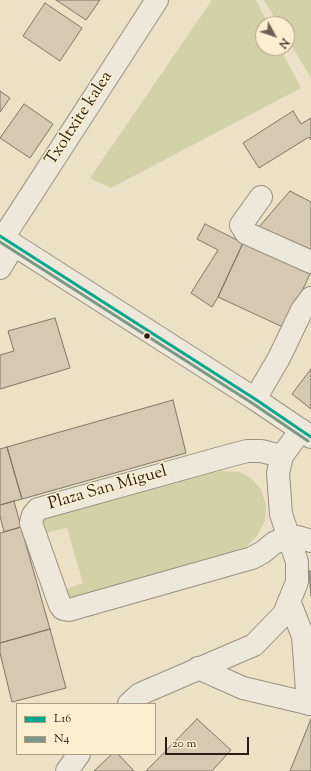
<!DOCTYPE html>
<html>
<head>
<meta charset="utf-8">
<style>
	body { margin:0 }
	#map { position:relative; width:311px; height:771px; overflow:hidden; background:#ece0c6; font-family:"Sorts Mill Goudy",serif }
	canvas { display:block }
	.legend { position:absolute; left:16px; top:703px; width:140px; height:52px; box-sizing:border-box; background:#fcefd0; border:1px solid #a99b85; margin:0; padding:5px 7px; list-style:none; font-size:12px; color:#2c1c14 }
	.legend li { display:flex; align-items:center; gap:8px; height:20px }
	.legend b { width:20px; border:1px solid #a99b85 }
	.north { position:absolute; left:255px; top:16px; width:40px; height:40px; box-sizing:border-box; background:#fcefd0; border:1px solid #a99b85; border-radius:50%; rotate:130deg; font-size:11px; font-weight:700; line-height:16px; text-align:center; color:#2c1c14 }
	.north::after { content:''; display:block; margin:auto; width:14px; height:18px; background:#6f6152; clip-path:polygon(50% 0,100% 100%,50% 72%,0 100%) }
	.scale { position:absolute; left:165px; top:737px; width:84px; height:18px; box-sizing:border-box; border:2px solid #2c1c14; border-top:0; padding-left:5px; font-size:12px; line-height:14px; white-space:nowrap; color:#2c1c14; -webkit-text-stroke:3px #fcefd0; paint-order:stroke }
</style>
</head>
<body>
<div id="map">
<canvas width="311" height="771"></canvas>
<ul class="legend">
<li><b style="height:5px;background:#02a88d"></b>L16</li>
<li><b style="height:5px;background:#7b9986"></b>N4</li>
</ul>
<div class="north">N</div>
<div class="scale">20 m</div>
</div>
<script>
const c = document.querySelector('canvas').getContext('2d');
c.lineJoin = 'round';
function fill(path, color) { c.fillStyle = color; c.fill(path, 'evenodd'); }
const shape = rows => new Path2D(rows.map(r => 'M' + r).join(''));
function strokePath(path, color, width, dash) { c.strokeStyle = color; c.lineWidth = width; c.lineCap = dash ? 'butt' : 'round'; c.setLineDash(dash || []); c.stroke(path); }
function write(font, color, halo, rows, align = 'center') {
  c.font = font + ' "Sorts Mill Goudy",serif'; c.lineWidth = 3; c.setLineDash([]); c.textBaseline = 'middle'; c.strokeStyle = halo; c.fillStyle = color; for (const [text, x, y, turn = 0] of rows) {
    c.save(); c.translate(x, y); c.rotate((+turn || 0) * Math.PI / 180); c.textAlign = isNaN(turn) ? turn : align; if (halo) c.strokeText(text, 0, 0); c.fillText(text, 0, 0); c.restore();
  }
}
const green = shape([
	[212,0,256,0,268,24,263,24,263,48,280,48,301,88,111,188,90,178],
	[264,0,311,0,311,78,287,38,287,24,278,24],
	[221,471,240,472,251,478,261,489,266,505,265,521,257,536,246,547,228,553,65,601,61,591,83,583,67,528,45,533,42,519,199,475]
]);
const building = shape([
	[56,0,100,0,86,20,56,0],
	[45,3,82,28,60,61,23,36,45,3],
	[0,91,10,98,0,112,0,91],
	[24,104,53,124,30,158,0,138,24,104],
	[293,111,301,124,311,118,311,140,309,137,259,168,243,143,293,111],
	[290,191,311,202,311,252,258,228,290,191],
	[205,224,243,243,218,297,212,307,191,293,218,250,197,239,205,224],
	[243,243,310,274,285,328,218,297,243,243],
	[55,318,70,368,0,389,0,355,14,351,8,331,55,318],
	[311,369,311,409,292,394,311,369],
	[173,400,186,453,22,499,7,447,173,400],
	[7,447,22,499,0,505,0,449,7,447],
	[14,501,21,527,4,532,0,516,0,505,14,501],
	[21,527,50,629,0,643,0,533,21,527],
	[309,571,311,571,311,596,309,571],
	[50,629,66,688,12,702,0,653,0,643,50,629],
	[197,719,231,750,212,771,146,771,197,719],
	[311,719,311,771,290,771,311,719],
	[112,754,118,754,134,771,94,771,112,754]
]);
const minor = shape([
	[261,197,241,225,246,233,311,262],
	[3,238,157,0],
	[0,268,14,245],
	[255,399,279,358,302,310,311,298],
	[282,456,261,451,247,451,228,456,38,509,33,515,31,523,60,605,63,609,69,610,252,558,263,552,274,543,287,537,298,537,311,541],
	[289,601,303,636,308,704],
	[198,668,243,688,311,704],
	[129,704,140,694,254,645,284,614,297,582,297,562,281,514,278,473,282,456,301,430],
	[67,771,79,754]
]);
const tertiary = shape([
	[0,236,255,399,311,437]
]);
const bus1 = shape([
	[0,236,255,399,311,437]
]);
const bus2 = shape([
	[0,242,252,403,308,441]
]);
const markers = [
	[147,336,3.5,"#2c1c14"]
];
const streetNames = [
	["Txoltxite kalea",80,119,-57],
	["Plaza San Miguel",108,489,-16]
];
fill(green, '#d3d1a7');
fill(building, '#d7c8b4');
strokePath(building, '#7e7668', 1);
strokePath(minor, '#999081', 24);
strokePath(tertiary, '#999081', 24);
strokePath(minor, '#eee8da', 22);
strokePath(tertiary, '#eee8da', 22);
strokePath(bus1, '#02a88d', 3);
strokePath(bus2, '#7b9986', 3);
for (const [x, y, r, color] of markers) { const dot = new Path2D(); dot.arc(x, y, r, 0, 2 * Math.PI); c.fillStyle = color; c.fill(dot); strokePath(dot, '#fcefd0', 1.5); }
write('17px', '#2c1c14', '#fcefd0', streetNames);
</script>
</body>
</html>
